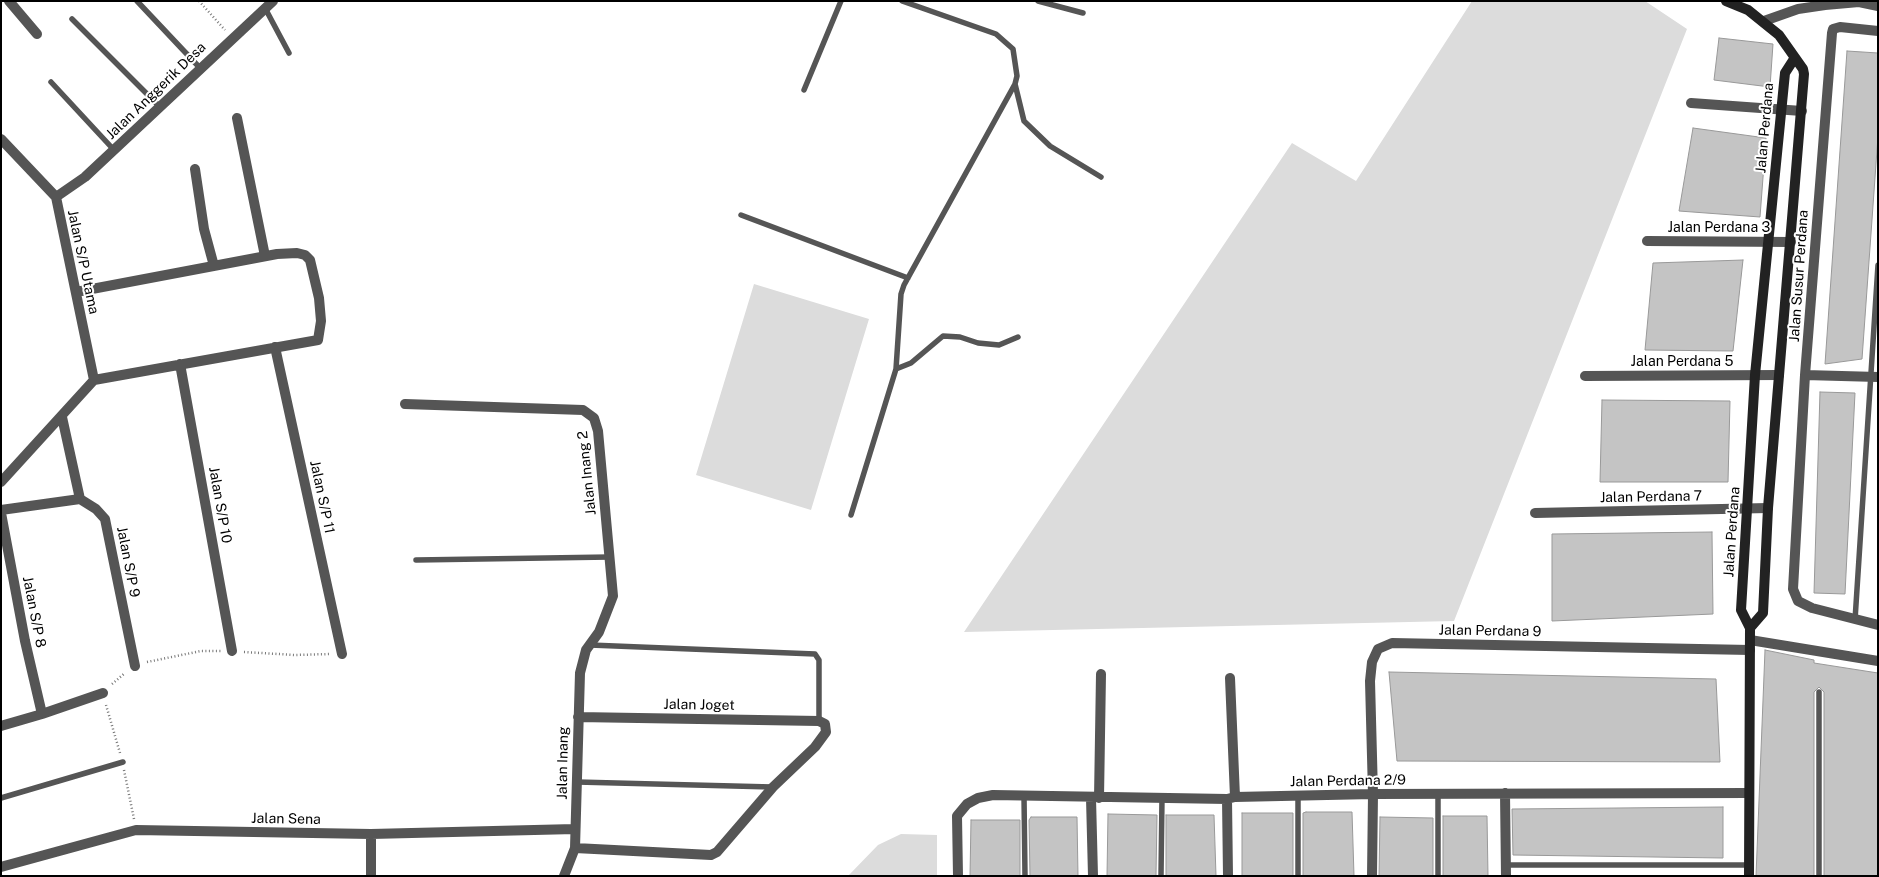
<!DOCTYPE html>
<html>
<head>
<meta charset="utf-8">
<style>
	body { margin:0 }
	#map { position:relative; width:1879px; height:877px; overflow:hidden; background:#fff; font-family:"Public Sans",sans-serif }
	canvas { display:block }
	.frame { position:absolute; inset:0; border:2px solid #000; pointer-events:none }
</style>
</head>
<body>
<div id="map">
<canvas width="1879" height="877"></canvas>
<div class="frame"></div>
</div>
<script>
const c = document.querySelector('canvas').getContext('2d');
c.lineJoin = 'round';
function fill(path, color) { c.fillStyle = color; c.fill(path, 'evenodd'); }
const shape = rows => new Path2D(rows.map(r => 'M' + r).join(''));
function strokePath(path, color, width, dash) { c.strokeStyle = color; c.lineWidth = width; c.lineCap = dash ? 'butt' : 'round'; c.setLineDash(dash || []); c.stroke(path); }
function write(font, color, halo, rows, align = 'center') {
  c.font = font + ' "Public Sans",sans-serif'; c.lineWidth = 4; c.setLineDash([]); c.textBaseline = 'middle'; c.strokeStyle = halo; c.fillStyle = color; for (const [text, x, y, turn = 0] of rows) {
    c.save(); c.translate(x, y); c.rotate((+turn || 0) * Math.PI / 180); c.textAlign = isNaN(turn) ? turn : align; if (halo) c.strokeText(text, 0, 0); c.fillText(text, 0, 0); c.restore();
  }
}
const green = shape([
	[1472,1,1645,1,1687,29,1454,621,964,632,1292,143,1356,181],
	[754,284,869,319,811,510,696,475],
	[901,834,937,835,937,876,848,876,878,845]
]);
const building = shape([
	[1719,38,1773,44,1770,87,1714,80,1719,38],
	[1847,51,1878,53,1878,136,1862,359,1825,364,1847,51],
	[1693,128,1766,138,1760,217,1679,211,1693,128],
	[1743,260,1733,351,1645,350,1653,263,1743,260],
	[1820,392,1855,393,1845,594,1814,593,1820,392],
	[1602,400,1730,401,1728,482,1600,482,1602,400],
	[1712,532,1713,614,1552,621,1552,534,1712,532],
	[1765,650,1814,660,1814,663,1878,673,1878,876,1824,876,1824,692,1819,687,1814,692,1814,876,1756,876,1765,650],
	[1389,672,1716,679,1720,762,1397,761,1389,672],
	[1723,807,1723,858,1513,855,1512,809,1723,807],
	[1306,812,1352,812,1354,876,1303,876,1303,813,1306,812],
	[1242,813,1293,813,1293,876,1242,876,1242,813],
	[1108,814,1157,815,1156,876,1107,876,1108,814],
	[1166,815,1214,815,1216,876,1166,876,1166,815],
	[1443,816,1487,816,1488,876,1443,876,1443,816],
	[1031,817,1077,817,1078,876,1030,876,1029,820,1031,817],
	[1380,817,1433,818,1433,876,1379,876,1380,817],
	[971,820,1020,820,1020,876,970,876,971,820]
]);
const path = shape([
	[199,1,225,30],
	[244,652,295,655,330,654],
	[147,662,201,651,221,651],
	[112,684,125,673],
	[106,705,120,753],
	[124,770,134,819]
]);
const lane = shape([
	[137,1,200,68],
	[1038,1,1083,13],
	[265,8,289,53],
	[72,19,159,106],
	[51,82,114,150],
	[1015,84,1024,121,1050,146,1101,177],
	[804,90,841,1],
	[741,215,908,278],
	[896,369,911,363,943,336,960,337,978,343,999,345,1018,337],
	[851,515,896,369,901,294,904,285,1015,84,1017,76,1013,49,996,34,902,1],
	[416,560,610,557],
	[1855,620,1878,265],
	[590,645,815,654,819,660,819,721],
	[1819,692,1819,876],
	[577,782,772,787],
	[1024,796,1025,876],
	[1,798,123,762],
	[1506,865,1749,865],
	[1161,876,1162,798],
	[1298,876,1298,795],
	[1438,876,1438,794]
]);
const street = shape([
	[9,1,37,34],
	[1764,21,1798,9,1825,5,1859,2,1878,6],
	[1878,31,1840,27,1833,29,1832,33,1805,375,1793,589,1798,601,1812,608,1878,625],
	[1691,103,1802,111],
	[237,118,265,256],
	[1,139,56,197,94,380],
	[195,169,204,229,214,266],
	[56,197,85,177,273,1],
	[1647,241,1791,242],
	[275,347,342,654],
	[180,364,232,651],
	[1805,375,1878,377],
	[1585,376,1779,375],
	[405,404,583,410,594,418,598,431,613,596,599,632,586,650,580,673,575,848,564,876],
	[62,417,80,499,96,509,105,519,135,666],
	[1,482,94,380,318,340,321,321,319,298,310,260,305,255,297,253,277,254,76,292],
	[1,510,80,499],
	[1,513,25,641,42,714],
	[1535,513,1768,508],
	[1750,640,1878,661],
	[1230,678,1235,797],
	[1,726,42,714,103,693],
	[1505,793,1506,876],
	[1091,798,1093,876],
	[1099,798,1101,674],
	[1227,799,1228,876],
	[575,848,711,855,717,852,773,787,815,747,826,732,825,724,819,721,578,717],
	[1,867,136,830,371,834,575,829],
	[371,876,371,834],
	[958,876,957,816,967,804,978,798,993,795,1227,799,1235,797,1373,794,1748,793],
	[1372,876,1373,794,1370,681,1372,662,1378,649,1392,643,1750,650]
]);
const secondary = shape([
	[1726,1,1748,10,1779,35,1803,69,1804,74,1768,508,1763,613,1750,628],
	[1749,876,1750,628,1741,610,1755,375,1785,73,1794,59]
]);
const streetNames = [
	["Jalan Anggerik Desa",156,91,-44],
	["Jalan Perdana",1765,128,-85],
	["Jalan Perdana 3",1719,228],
	["Jalan S/P Utama",83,262,78],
	["Jalan Susur Perdana",1799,276,-86],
	["Jalan Perdana 5",1682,362],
	["Jalan Inang 2",587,473,-96],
	["Jalan S/P 11",322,497,78],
	["Jalan Perdana 7",1651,497,-1],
	["Jalan S/P 10",220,505,80],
	["Jalan Perdana",1732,532,-86],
	["Jalan S/P 9",128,562,79],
	["Jalan S/P 8",34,612,79],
	["Jalan Perdana 9",1490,631,1],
	["Jalan Joget",699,705,1],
	["Jalan Inang",563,763,-89],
	["Jalan Perdana 2/9",1348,781,-1],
	["Jalan Sena",286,819,1]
];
fill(green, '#dcdcdc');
fill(building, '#c4c4c4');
strokePath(building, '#999', 1);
strokePath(path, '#777', 2.5, [1, 2.5]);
strokePath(lane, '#555', 5.5);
strokePath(street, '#555', 10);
strokePath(secondary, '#222', 10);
write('14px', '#000', '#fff', streetNames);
</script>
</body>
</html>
